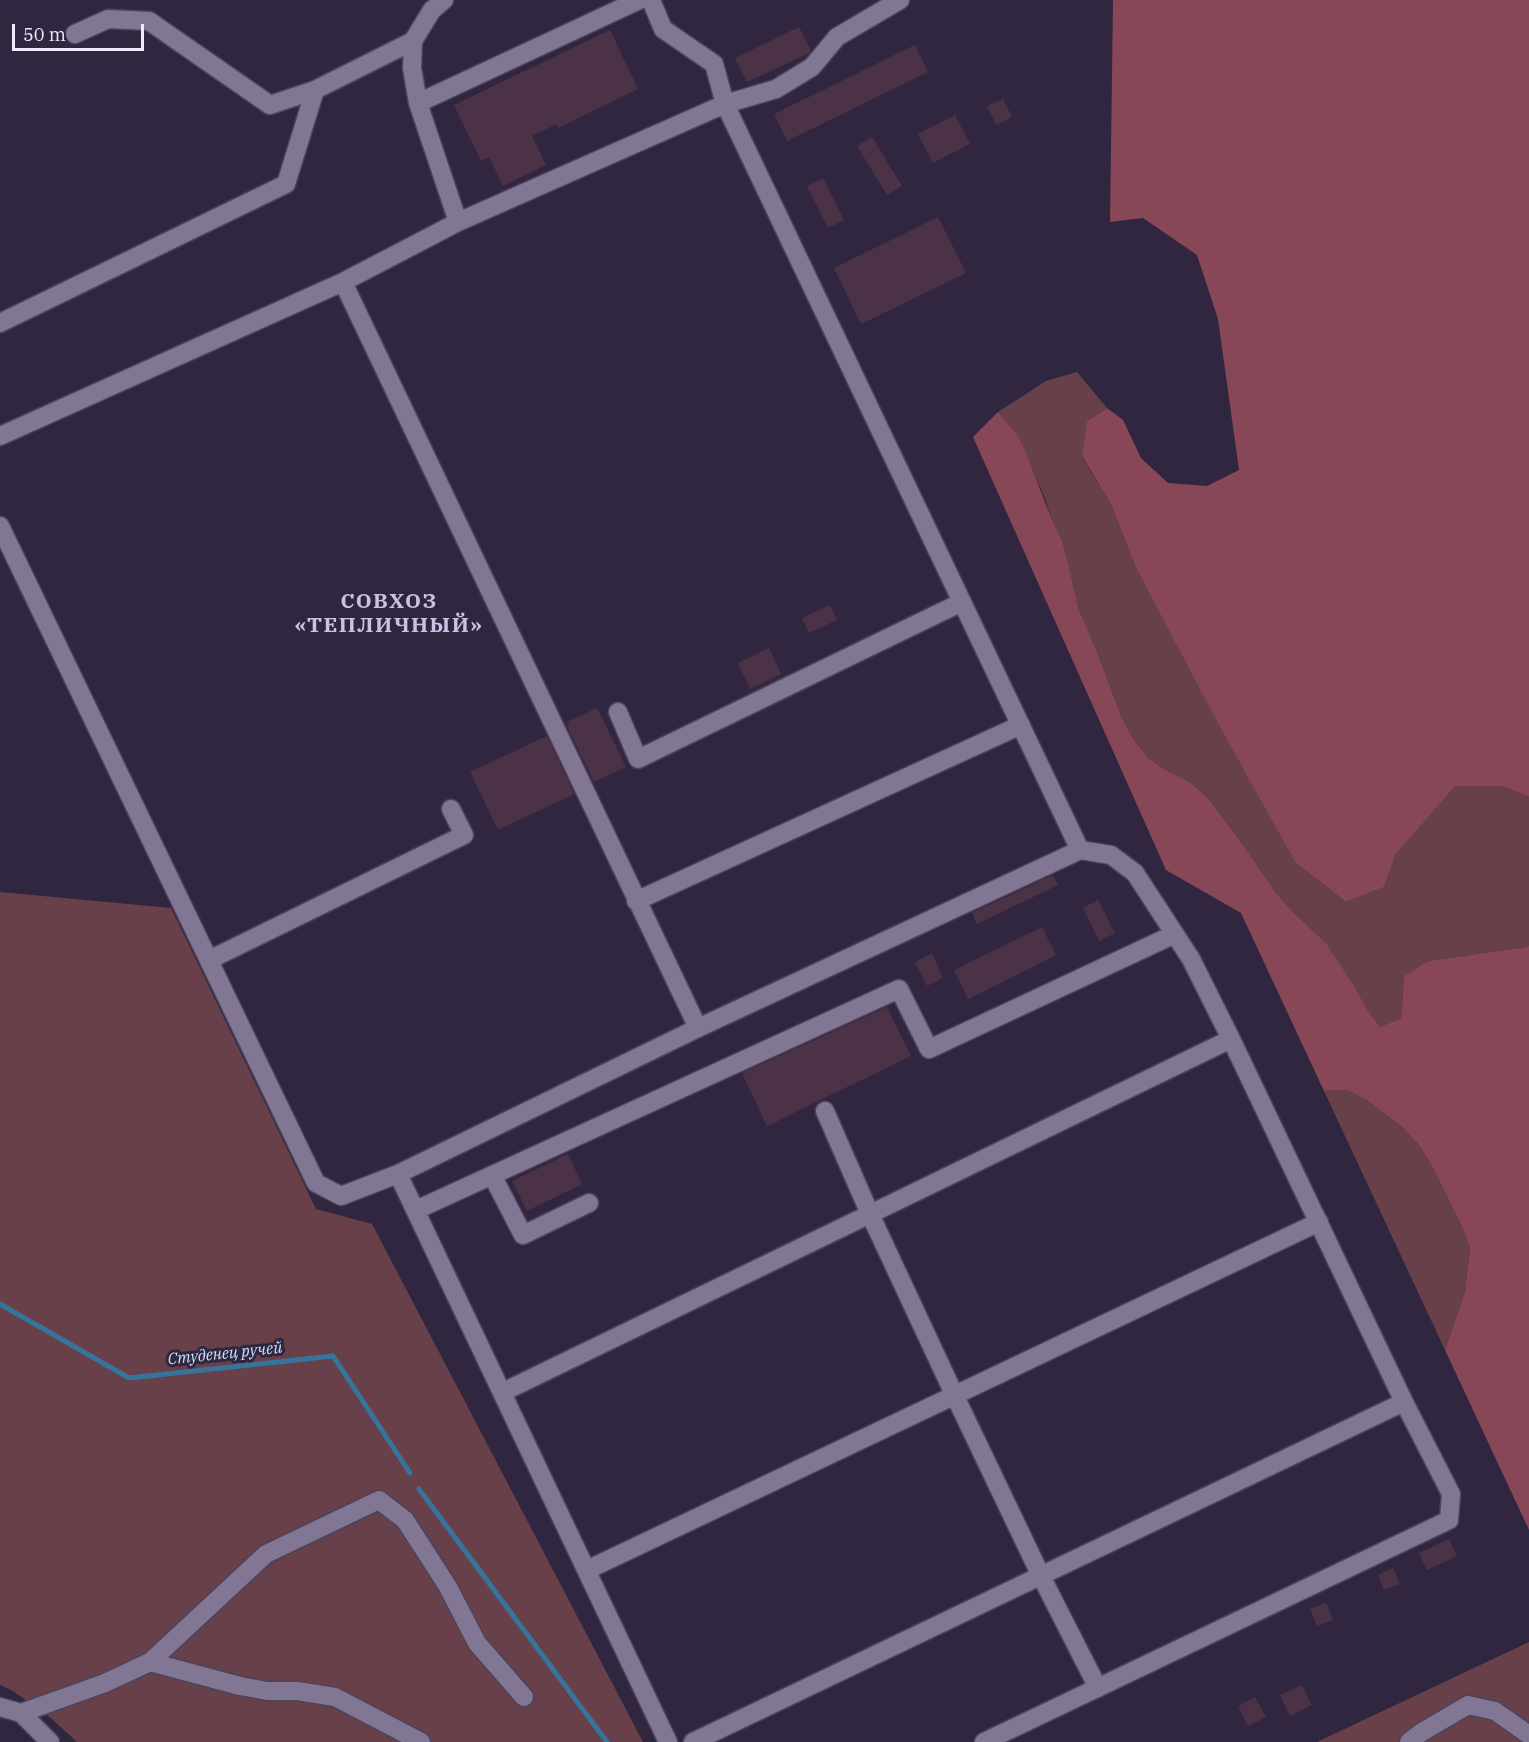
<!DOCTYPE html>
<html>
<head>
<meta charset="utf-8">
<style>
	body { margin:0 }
	#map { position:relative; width:1529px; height:1742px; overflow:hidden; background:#312640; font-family:"IBM Plex Serif",serif }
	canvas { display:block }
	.scale { position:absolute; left:12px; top:24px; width:132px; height:27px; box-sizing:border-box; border:3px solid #f1eafc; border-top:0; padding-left:8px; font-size:18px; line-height:21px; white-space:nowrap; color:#f1eafc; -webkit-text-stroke:4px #312640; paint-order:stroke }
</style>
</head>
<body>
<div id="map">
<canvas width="1529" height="1742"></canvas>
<div class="scale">50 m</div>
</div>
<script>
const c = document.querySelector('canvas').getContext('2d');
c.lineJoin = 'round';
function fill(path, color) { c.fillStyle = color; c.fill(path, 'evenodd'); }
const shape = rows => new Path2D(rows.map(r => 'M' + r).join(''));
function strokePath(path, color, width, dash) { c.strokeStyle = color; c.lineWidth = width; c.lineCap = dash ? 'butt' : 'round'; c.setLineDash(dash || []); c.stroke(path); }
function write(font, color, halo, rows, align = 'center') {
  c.font = font + ' "IBM Plex Serif",serif'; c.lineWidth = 6; c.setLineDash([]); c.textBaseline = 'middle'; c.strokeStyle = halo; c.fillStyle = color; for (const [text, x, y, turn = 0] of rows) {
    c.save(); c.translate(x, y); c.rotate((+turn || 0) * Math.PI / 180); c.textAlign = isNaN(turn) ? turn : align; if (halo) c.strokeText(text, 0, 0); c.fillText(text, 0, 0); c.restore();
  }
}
const green = shape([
	[1077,372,1107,408,1087,421,1082,457,1111,504,1135,566,1295,862,1346,902,1384,887,1396,854,1455,785,1503,786,1529,797,1529,945,1526,947,1428,961,1404,976,1401,1018,1380,1027,1367,1009,1355,987,1327,944,1293,912,1277,894,1236,835,1208,798,1190,782,1169,772,1149,759,1134,740,1122,718,1097,652,1078,607,1068,562,1062,540,1052,520,1045,498,1017,434,998,412,1046,381],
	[0,892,171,908,316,1209,372,1224,643,1742,77,1742,51,1718,13,1691,0,1685],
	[1347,1090,1367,1100,1403,1128,1419,1145,1432,1166,1462,1227,1470,1248,1465,1293,1445,1350,1324,1091],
	[1529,1642,1529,1742,1317,1742]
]);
const forest = shape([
	[1113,0,1529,0,1529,797,1503,786,1455,786,1396,854,1384,887,1346,902,1295,862,1218,723,1135,566,1111,504,1082,456,1087,421,1107,408,1123,420,1141,458,1168,483,1207,486,1239,470,1218,319,1197,255,1143,218,1110,222],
	[998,412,1017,434,1027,455,1052,520,1062,540,1068,562,1078,607,1097,652,1122,718,1134,740,1149,759,1169,772,1190,782,1208,798,1236,835,1277,894,1293,912,1327,944,1355,987,1367,1009,1380,1027,1401,1018,1404,976,1428,961,1526,947,1529,945,1529,1530,1445,1350,1465,1292,1470,1248,1462,1227,1432,1166,1419,1145,1403,1128,1367,1100,1347,1090,1324,1091,1241,913,1166,870,973,437]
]);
const stream = shape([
	[0,1304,129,1378,333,1356,410,1473],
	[419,1489,607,1742]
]);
const building = shape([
	[799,27,811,51,809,53,747,82,735,58],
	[610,30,638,89,558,128,557,124,532,136,546,165,503,186,489,157,481,161,454,105],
	[915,45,928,72,787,141,774,114],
	[1003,99,1012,117,996,125,987,106],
	[955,115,970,144,933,163,918,134],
	[872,137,902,186,887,195,857,146],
	[823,178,844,220,828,228,807,186],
	[938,217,966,273,861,324,834,268],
	[830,605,837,620,809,633,802,618],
	[769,648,781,674,750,689,738,663],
	[597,708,626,767,594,782,567,726,569,725,567,722],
	[547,736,574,794,498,830,470,772],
	[1053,875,1058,885,977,924,972,913],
	[1098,900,1115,933,1099,941,1083,908],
	[1042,927,1056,955,968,999,954,970],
	[932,953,943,978,927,986,915,962],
	[887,1007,911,1056,767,1126,742,1073],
	[568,1154,582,1184,527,1211,512,1181],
	[1449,1539,1457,1556,1427,1570,1419,1553],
	[1393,1568,1400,1584,1384,1590,1378,1575],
	[1326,1603,1333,1620,1317,1626,1310,1609],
	[1302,1685,1312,1705,1290,1716,1280,1695],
	[1255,1697,1266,1717,1248,1726,1238,1706]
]);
const minor = shape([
	[651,0,663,29,714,64,725,104,1080,850,1111,855,1135,873,1191,959,1231,1039,1404,1402,1451,1494,1449,1520,984,1742],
	[75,34,108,19,149,21,270,105,315,90,413,41,432,10,444,0],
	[413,41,412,68,418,103,458,222],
	[418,103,639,0],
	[343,282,698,1028],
	[0,323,286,184,315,90],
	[0,436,343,282,458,222,725,104,776,89,812,67,837,37,900,0],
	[0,526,316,1183,341,1196,398,1174,698,1028,1080,850],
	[618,712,638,759,962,602],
	[636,901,1021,725],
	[209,960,464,835,451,809],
	[825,1111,870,1214,954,1394,1041,1576,1098,1688],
	[398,1174,668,1742],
	[492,1175,523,1235,589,1203],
	[416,1210,899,989,929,1049,1175,934],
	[503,1392,1231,1039],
	[587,1570,1319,1222],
	[150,1662,240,1686,267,1691,297,1691,335,1697,421,1742],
	[0,1707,21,1713,105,1683,150,1662,266,1554,379,1500,405,1520,448,1587,477,1643,524,1697],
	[21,1713,50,1742],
	[693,1742,1404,1402],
	[1409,1742,1422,1732,1468,1705,1495,1711,1529,1735]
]);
const waterNames = [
	["Студенец ручей",225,1354,-6]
];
const districtNames = [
	["СОВХОЗ",389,602],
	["«ТЕПЛИЧНЫЙ»",389,626]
];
fill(green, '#684049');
fill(forest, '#884756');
strokePath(stream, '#37749c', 5);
fill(building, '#4c3247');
strokePath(minor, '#4d435a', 21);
strokePath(minor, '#827695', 18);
write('italic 16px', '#c2e2fa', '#312640', waterNames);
c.letterSpacing = '1.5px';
write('bold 21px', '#cdc0e2', '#312640', districtNames);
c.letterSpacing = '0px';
</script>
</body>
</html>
